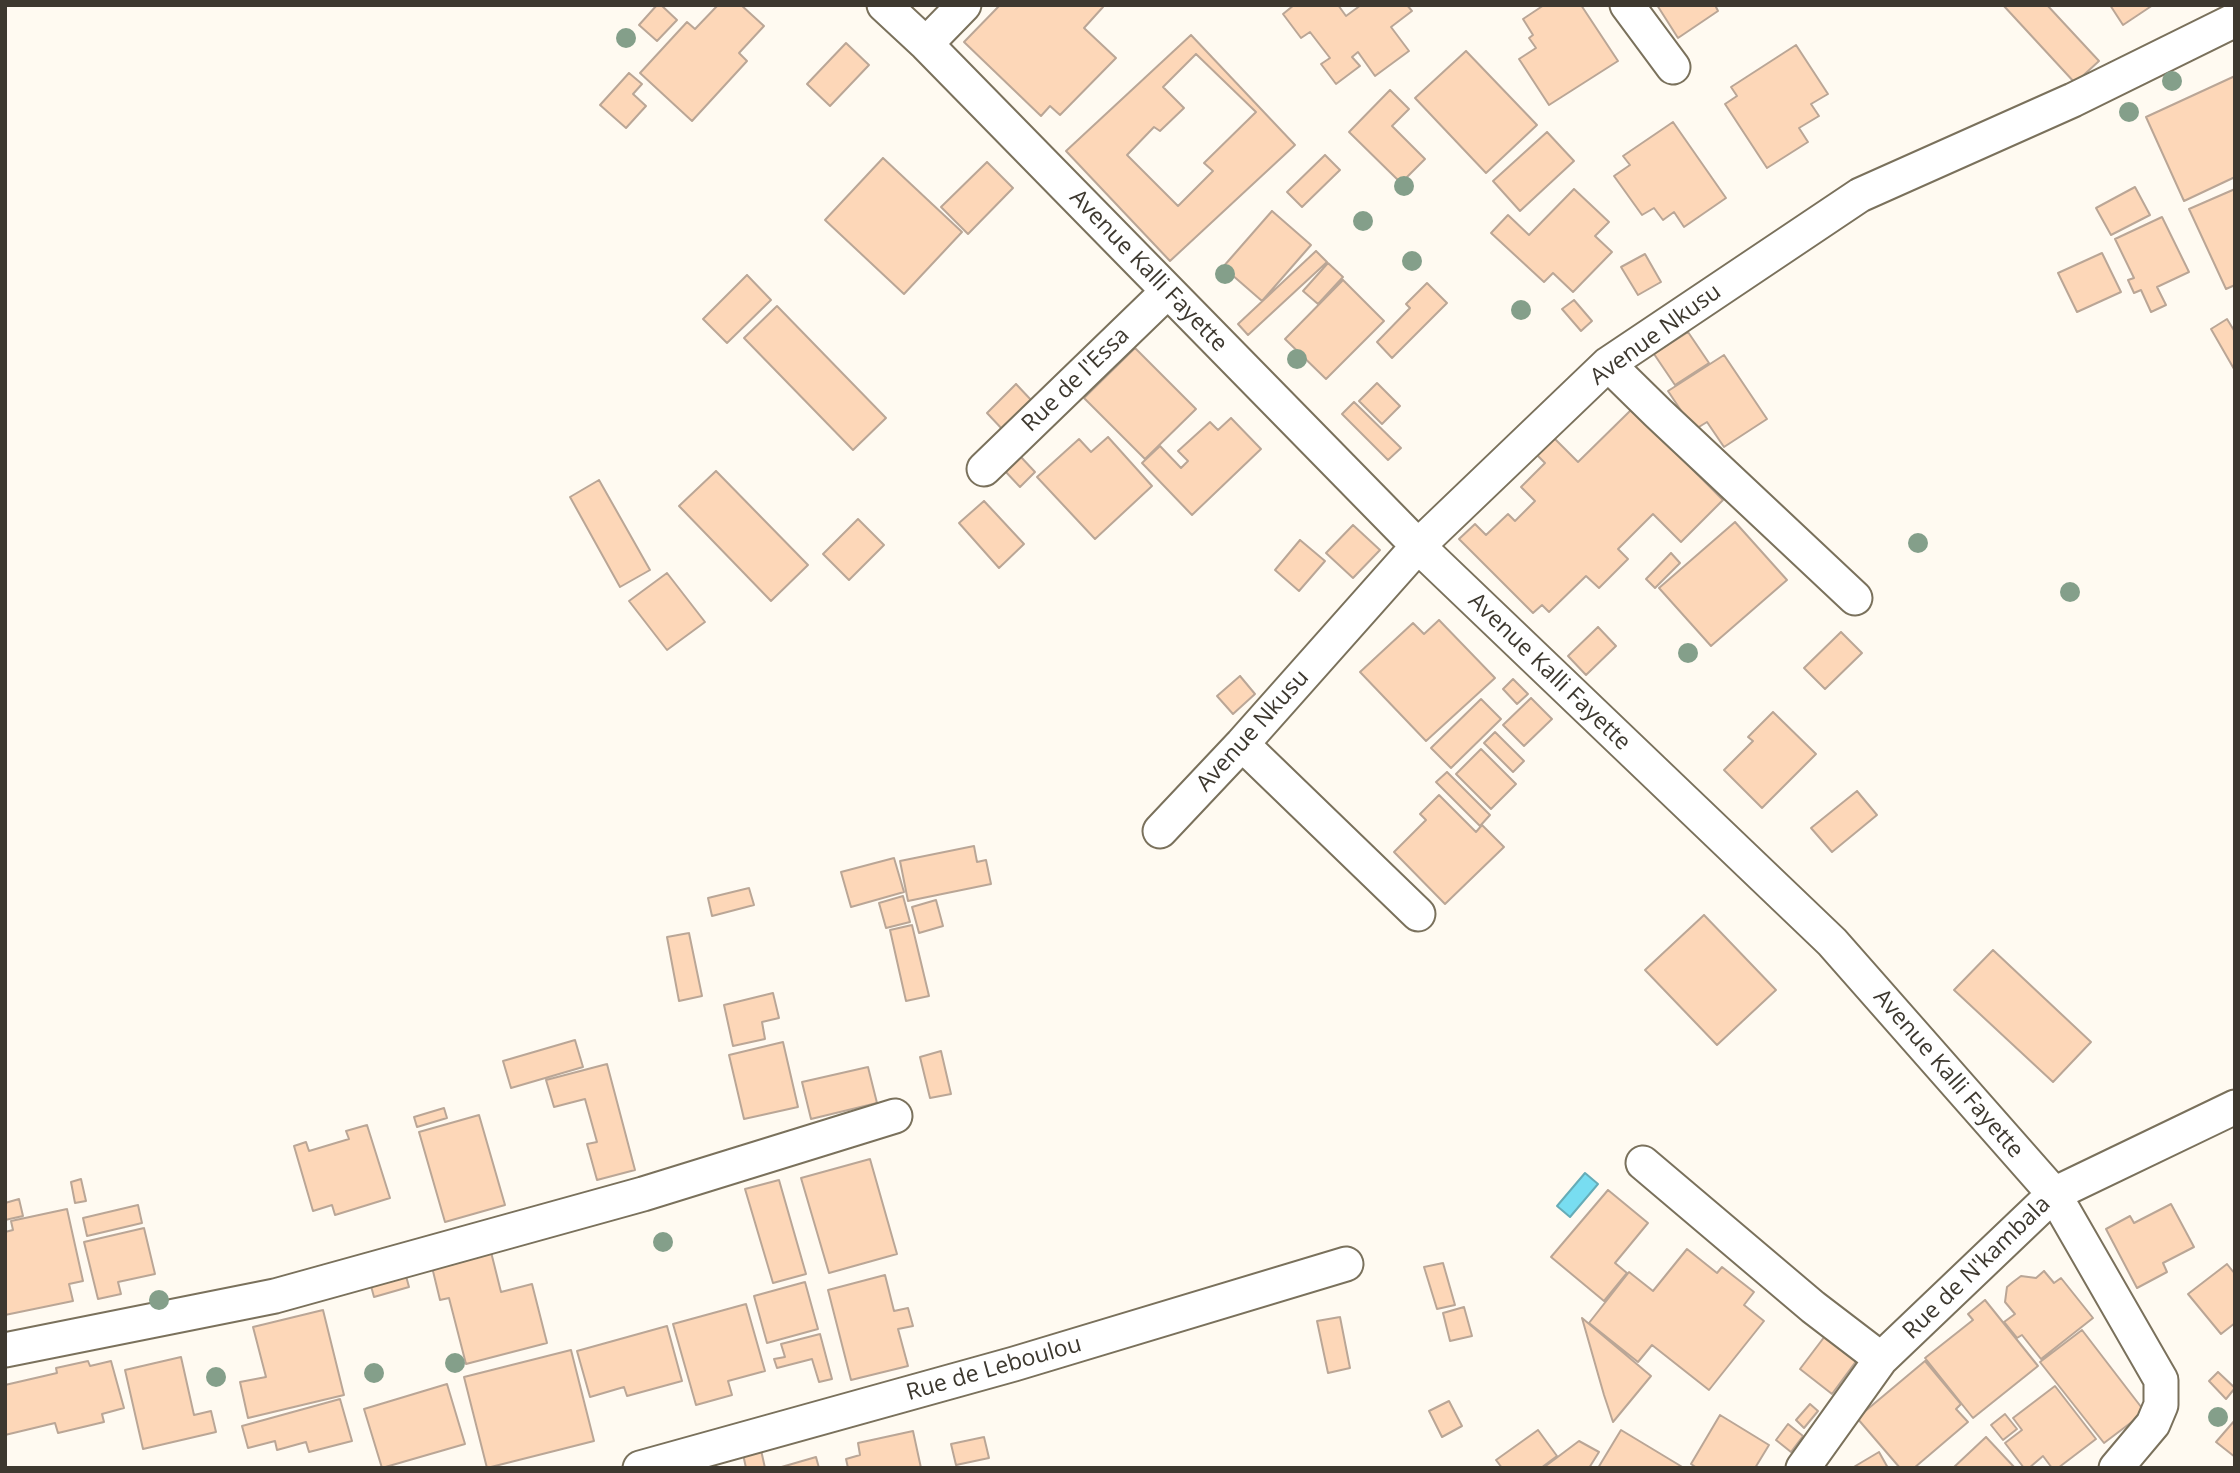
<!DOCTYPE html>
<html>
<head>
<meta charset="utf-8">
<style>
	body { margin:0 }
	#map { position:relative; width:2240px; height:1473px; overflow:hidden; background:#fffaf1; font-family:"Open Sans",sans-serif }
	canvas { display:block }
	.frame { position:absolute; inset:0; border:7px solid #3d382f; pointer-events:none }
</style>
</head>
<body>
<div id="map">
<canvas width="2240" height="1473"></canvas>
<div class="frame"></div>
</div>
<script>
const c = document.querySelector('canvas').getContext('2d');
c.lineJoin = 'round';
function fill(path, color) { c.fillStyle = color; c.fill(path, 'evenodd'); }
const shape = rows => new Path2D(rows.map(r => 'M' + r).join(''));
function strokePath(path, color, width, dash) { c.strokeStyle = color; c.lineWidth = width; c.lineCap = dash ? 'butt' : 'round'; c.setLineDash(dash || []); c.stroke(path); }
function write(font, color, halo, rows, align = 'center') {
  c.font = font + ' "Open Sans",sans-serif'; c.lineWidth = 5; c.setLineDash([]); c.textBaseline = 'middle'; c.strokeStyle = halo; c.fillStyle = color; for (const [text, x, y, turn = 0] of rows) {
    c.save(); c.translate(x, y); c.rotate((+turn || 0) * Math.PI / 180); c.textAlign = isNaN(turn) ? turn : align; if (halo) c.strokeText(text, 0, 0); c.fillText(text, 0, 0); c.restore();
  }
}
const water = shape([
	[1585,1173,1598,1184,1570,1217,1557,1206,1585,1173]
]);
const building = shape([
	[657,5,661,5,677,20,657,41,639,25,657,5],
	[718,5,741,5,764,26,739,53,747,61,692,121,640,73,687,22,695,29,718,5],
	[1000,5,1100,5,1103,7,1084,28,1116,58,1060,115,1050,106,1041,116,964,42,1000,5],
	[1294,5,1338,5,1346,16,1361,5,1407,5,1412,11,1391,27,1409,51,1375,76,1358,52,1352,57,1360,66,1336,84,1321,64,1330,58,1310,32,1301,38,1283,14,1294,5],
	[1544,5,1581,5,1618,61,1549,105,1519,59,1536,48,1529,38,1533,35,1523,19,1544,5],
	[1657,5,1715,5,1718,11,1678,38,1657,5],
	[2003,5,2047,5,2099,61,2075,83,2003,5],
	[2110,5,2153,5,2123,25,2110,5],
	[1191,35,1295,145,1170,261,1066,151,1191,35],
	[1196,54,1256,112,1204,163,1213,171,1178,206,1127,155,1154,127,1160,131,1184,108,1163,87,1196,54],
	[846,43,869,65,830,106,807,84,846,43],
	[1796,45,1828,94,1811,104,1819,116,1799,128,1808,142,1767,168,1725,104,1737,96,1731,87,1796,45],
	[1466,51,1537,125,1486,173,1415,98,1466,51],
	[629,73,642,84,633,94,646,106,626,128,600,105,629,73],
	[2235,76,2235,177,2184,201,2146,117,2235,76],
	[1390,90,1409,109,1392,126,1425,159,1401,183,1349,132,1390,90],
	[1673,122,1726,198,1684,227,1674,212,1663,220,1654,208,1642,215,1614,176,1630,165,1623,156,1673,122],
	[1547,132,1574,161,1520,211,1493,181,1547,132],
	[1325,155,1340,170,1302,207,1287,192,1325,155],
	[883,158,962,232,904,294,825,220,883,158],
	[987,162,1013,188,968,234,941,207,987,162],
	[2135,187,2150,215,2111,235,2096,208,2135,187],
	[1574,189,1609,222,1595,236,1612,252,1573,292,1553,273,1544,282,1491,233,1508,215,1529,235,1574,189],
	[2235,189,2235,285,2226,289,2189,209,2235,189],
	[1272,211,1311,245,1262,301,1223,267,1272,211],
	[2162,217,2189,272,2157,287,2166,305,2151,312,2141,290,2134,293,2128,280,2134,278,2115,239,2162,217],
	[1316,251,1327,262,1248,335,1238,324,1316,251],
	[2102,253,2121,292,2077,312,2058,273,2102,253],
	[1645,254,1661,282,1638,295,1621,267,1645,254],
	[1328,263,1343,277,1318,304,1303,291,1328,263],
	[747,275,771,300,727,343,703,319,747,275],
	[1343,280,1384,321,1326,379,1285,339,1343,280],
	[1427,283,1447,303,1392,358,1377,342,1410,308,1406,304,1427,283],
	[1574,300,1592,321,1581,331,1562,309,1574,300],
	[777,306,886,418,853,450,744,338,777,306],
	[2227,319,2235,332,2234,369,2211,329,2227,319],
	[1688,332,1709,363,1675,385,1654,354,1688,332],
	[1135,348,1196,409,1145,459,1084,398,1135,348],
	[1724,355,1767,419,1724,447,1707,422,1694,430,1668,391,1724,355],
	[1377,383,1400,406,1382,424,1359,401,1377,383],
	[1016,384,1032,401,1003,430,987,413,1016,384],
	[1354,402,1401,448,1388,460,1342,414,1354,402],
	[1632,409,1723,500,1681,542,1653,514,1618,549,1628,559,1599,588,1586,576,1549,612,1542,605,1533,613,1459,539,1475,524,1486,535,1508,514,1515,521,1535,501,1521,487,1545,463,1535,453,1552,436,1578,462,1632,409],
	[1231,418,1261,449,1192,515,1142,463,1160,446,1181,468,1188,461,1178,451,1210,422,1218,430,1231,418],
	[1108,437,1152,486,1095,539,1037,477,1079,439,1091,452,1108,437],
	[1021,457,1035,472,1020,487,1005,471,1021,457],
	[716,471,808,565,771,601,679,506,716,471],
	[599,480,650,570,620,587,570,497,599,480],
	[984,501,1024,544,999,568,959,523,984,501],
	[858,519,884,545,849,580,823,554,858,519],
	[1735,522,1787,580,1711,646,1659,588,1735,522],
	[1353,525,1380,550,1353,578,1326,553,1353,525],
	[1300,540,1325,561,1299,591,1275,570,1300,540],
	[1671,553,1680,563,1655,588,1646,579,1671,553],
	[667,573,705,622,667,650,629,601,667,573],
	[1439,620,1495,678,1426,741,1360,672,1413,623,1424,634,1439,620],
	[1598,627,1616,646,1586,675,1568,656,1598,627],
	[1841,632,1862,653,1825,689,1804,668,1841,632],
	[1240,676,1255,694,1233,714,1217,696,1240,676],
	[1513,679,1528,694,1517,704,1503,689,1513,679],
	[1531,698,1552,719,1524,746,1503,725,1531,698],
	[1481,699,1501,719,1451,768,1431,748,1481,699],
	[1773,712,1816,754,1762,808,1724,770,1753,741,1748,737,1773,712],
	[1495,732,1524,761,1513,772,1484,743,1495,732],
	[1481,749,1516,784,1491,809,1456,774,1481,749],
	[1447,772,1490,815,1480,826,1436,782,1447,772],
	[1857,791,1877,815,1832,852,1811,828,1857,791],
	[1439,795,1476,832,1482,825,1504,847,1445,904,1394,852,1426,820,1420,814,1439,795],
	[974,846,977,862,986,860,991,884,908,901,900,861,974,846],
	[894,858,904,892,851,907,841,872,894,858],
	[749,888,754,905,712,916,708,898,749,888],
	[903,896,910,922,886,928,879,903,903,896],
	[936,900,943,926,919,933,912,907,936,900],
	[1704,915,1776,990,1717,1045,1645,970,1704,915],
	[912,925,929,996,906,1001,890,930,912,925],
	[689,933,702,996,679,1001,667,937,689,933],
	[1993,950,2091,1042,2053,1082,1954,990,1993,950],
	[773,993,779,1018,762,1022,765,1039,733,1046,724,1005,773,993],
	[575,1040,583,1067,511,1088,503,1061,575,1040],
	[783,1042,798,1107,744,1119,729,1055,783,1042],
	[941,1051,951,1094,930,1098,920,1057,941,1051],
	[607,1064,635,1170,597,1180,587,1144,597,1142,585,1099,554,1107,546,1080,607,1064],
	[868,1067,877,1103,811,1119,802,1082,868,1067],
	[444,1108,447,1118,417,1127,414,1117,444,1108],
	[479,1115,505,1205,445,1222,419,1132,479,1115],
	[367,1125,390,1198,335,1215,332,1205,313,1211,294,1146,306,1142,309,1151,349,1139,346,1131,367,1125],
	[870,1159,897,1254,829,1273,801,1178,870,1159],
	[81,1179,86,1201,75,1203,71,1182,81,1179],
	[779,1180,806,1274,773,1283,745,1189,779,1180],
	[1608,1190,1648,1223,1615,1263,1627,1273,1604,1301,1551,1257,1608,1190],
	[19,1199,23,1216,5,1220,5,1203,19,1199],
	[2171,1204,2194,1247,2163,1263,2167,1272,2137,1288,2106,1229,2130,1216,2134,1223,2171,1204],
	[138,1205,142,1223,87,1236,83,1218,138,1205],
	[67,1209,83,1281,69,1284,73,1301,5,1315,5,1232,13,1230,11,1221,67,1209],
	[144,1228,155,1274,118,1282,121,1294,98,1299,84,1242,144,1228],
	[1687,1249,1717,1273,1722,1267,1754,1292,1744,1305,1764,1321,1709,1390,1652,1345,1638,1362,1589,1323,1629,1272,1653,1291,1687,1249],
	[491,1252,501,1292,532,1284,547,1343,466,1364,449,1298,440,1300,432,1267,491,1252],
	[1443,1263,1455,1305,1437,1309,1424,1267,1443,1263],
	[2227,1264,2235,1274,2235,1323,2221,1334,2188,1294,2227,1264],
	[403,1265,409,1287,374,1297,368,1275,403,1265],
	[2044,1271,2054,1283,2061,1278,2093,1318,2041,1359,2022,1335,2017,1338,2004,1322,2015,1314,2005,1302,2007,1287,2013,1282,2021,1276,2036,1278,2044,1271],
	[885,1275,894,1311,908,1308,913,1326,898,1329,908,1366,851,1380,828,1290,885,1275],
	[805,1282,818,1329,767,1343,754,1296,805,1282],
	[1985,1300,2038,1366,1973,1418,1925,1358,1973,1320,1968,1314,1985,1300],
	[746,1304,765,1371,728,1381,732,1395,696,1405,673,1324,746,1304],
	[1464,1307,1472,1336,1450,1341,1443,1313,1464,1307],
	[323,1310,344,1395,248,1418,240,1382,266,1377,253,1327,323,1310],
	[1340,1317,1350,1368,1328,1373,1317,1321,1340,1317],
	[1582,1318,1651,1376,1613,1422,1604,1395,1582,1318],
	[667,1326,682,1381,627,1396,624,1387,590,1397,577,1351,667,1326],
	[2082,1330,2145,1412,2104,1443,2040,1362,2082,1330],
	[820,1334,832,1379,819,1382,812,1359,777,1368,774,1359,785,1357,781,1344,820,1334],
	[1825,1336,1857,1360,1832,1394,1800,1369,1825,1336],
	[571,1350,594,1441,487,1468,464,1377,571,1350],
	[181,1357,194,1415,211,1411,216,1432,143,1449,125,1370,181,1357],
	[88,1361,90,1366,111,1361,124,1408,102,1414,104,1422,58,1433,55,1423,5,1435,5,1385,57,1373,56,1368,88,1361],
	[1925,1361,1961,1404,1956,1409,1968,1422,1914,1468,1900,1468,1857,1418,1925,1361],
	[2218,1372,2235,1388,2226,1399,2209,1381,2218,1372],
	[447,1384,465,1444,382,1468,364,1409,447,1384],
	[2055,1386,2096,1439,2058,1468,2052,1468,2043,1456,2029,1468,2024,1468,2005,1443,2022,1430,2013,1418,2055,1386],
	[340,1399,352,1441,309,1452,306,1442,277,1450,275,1441,248,1448,242,1426,340,1399],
	[1449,1401,1462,1426,1442,1437,1429,1411,1449,1401],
	[1810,1404,1818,1411,1804,1428,1796,1420,1810,1404],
	[2005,1414,2017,1429,2003,1440,1991,1425,2005,1414],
	[1720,1415,1769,1445,1755,1468,1697,1468,1691,1464,1720,1415],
	[2235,1420,2235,1457,2216,1442,2235,1420],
	[1788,1424,1803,1436,1791,1452,1776,1440,1788,1424],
	[1538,1430,1557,1456,1541,1468,1502,1468,1496,1460,1538,1430],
	[1621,1430,1684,1468,1598,1468,1621,1430],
	[913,1431,921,1468,848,1468,846,1459,860,1455,858,1443,913,1431],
	[984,1437,989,1458,956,1465,951,1444,984,1437],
	[1986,1437,2015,1468,1953,1468,1986,1437],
	[1579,1441,1599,1452,1589,1468,1543,1468,1579,1441],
	[761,1450,765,1468,746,1468,743,1454,761,1450],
	[1879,1452,1888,1468,1852,1468,1879,1452],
	[816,1457,819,1468,826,1468,778,1468,816,1457]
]);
const minor = shape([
	[884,5,926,44,1418,546,1832,942,2054,1194,2161,1380,2161,1405,2153,1424,2116,1468],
	[1627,5,1673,67],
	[926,44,964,5],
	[1608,364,1658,413,1855,598],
	[984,469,1168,291],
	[1242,744,1418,914],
	[1160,831,1242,744,1418,546,1608,364,1860,195,2073,100,2235,20],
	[1643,1163,1813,1307,1881,1359],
	[5,1350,275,1296,643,1194,895,1116],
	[640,1468,1014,1364,1346,1264],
	[1803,1468,1881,1359,2054,1194,2235,1107]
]);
const trees = [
	[626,38],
	[2172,81],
	[2129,112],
	[1404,186],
	[1363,221],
	[1412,261],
	[1225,274],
	[1521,310],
	[1297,359],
	[1918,543],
	[2070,592],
	[1688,653],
	[663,1242],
	[159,1300],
	[455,1363],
	[374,1373],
	[216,1377],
	[2218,1417]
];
const streetNames = [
	["Avenue Kalli Fayette",1148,271,46],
	["Avenue Nkusu",1656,335,-36],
	["Rue de l'Essa",1076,380,-44],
	["Avenue Kalli Fayette",1549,672,44],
	["Avenue Nkusu",1253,731,-48],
	["Avenue Kalli Fayette",1948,1074,49],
	["Rue de N'kambala",1977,1268,-44],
	["Rue de Leboulou",994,1369,-16]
];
fill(water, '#78ddf1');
strokePath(water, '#66acb7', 2);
fill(building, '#fdd7b8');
strokePath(building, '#baa696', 2);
strokePath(minor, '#7a715c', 37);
strokePath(minor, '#fff', 33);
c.fillStyle = '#849f8a';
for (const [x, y] of trees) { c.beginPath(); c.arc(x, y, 10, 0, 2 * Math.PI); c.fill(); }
write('23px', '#3d382f', '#fff', streetNames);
</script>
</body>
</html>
